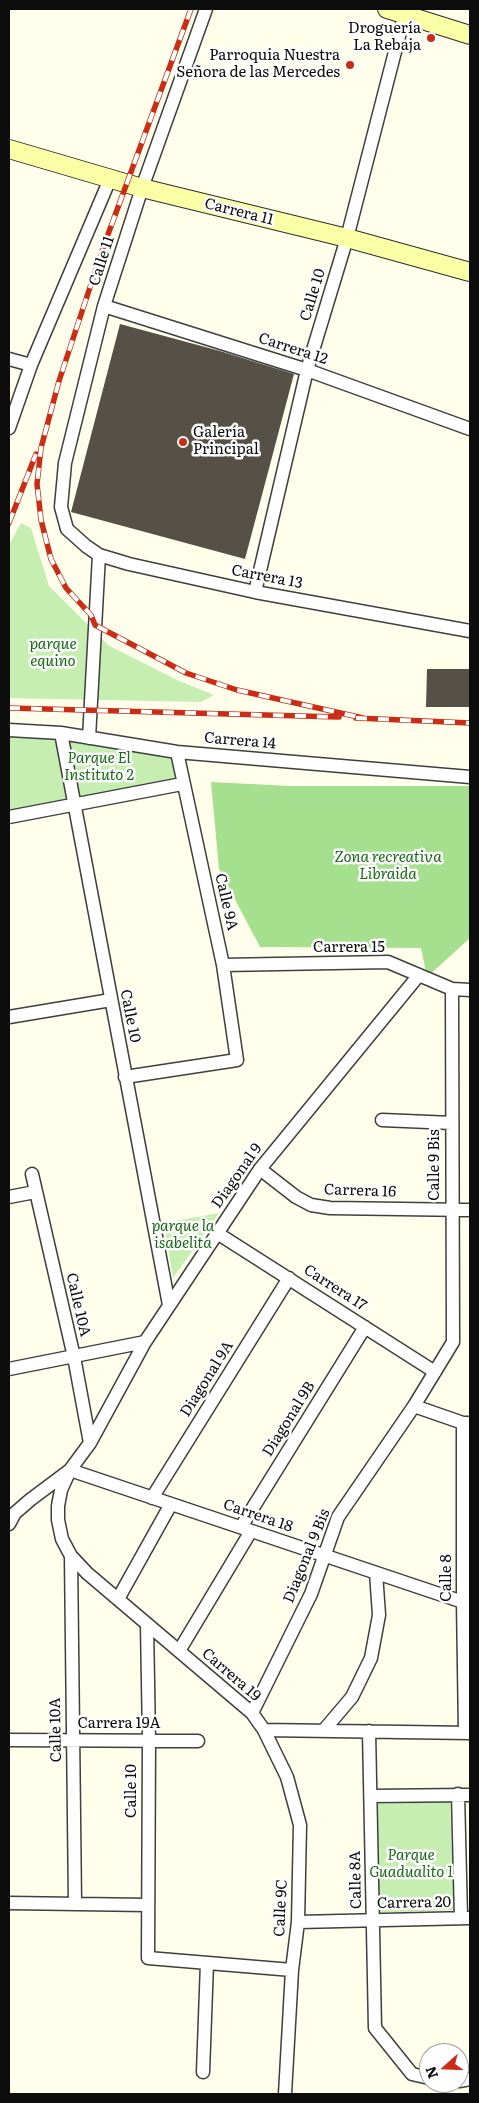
<!DOCTYPE html>
<html>
<head>
<meta charset="utf-8">
<style>
	body { margin:0 }
	#map { position:relative; width:479px; height:2103px; overflow:hidden; background:#ffffeb; font-family:Literata,serif }
	canvas { display:block }
	.frame { position:absolute; inset:0; border:10px solid #0c0c0c; pointer-events:none }
	.north { position:absolute; left:419px; top:2043px; width:50px; height:50px; box-sizing:border-box; background:#fff; border:1px solid #9e9e9e; border-radius:50%; rotate:250deg; font-size:14px; font-weight:700; line-height:20px; text-align:center; color:#0c0c0c }
	.north::after { content:''; display:block; margin:auto; width:18px; height:22px; background:#cb2c16; clip-path:polygon(50% 0,100% 100%,50% 72%,0 100%) }
</style>
</head>
<body>
<div id="map">
<canvas width="479" height="2103"></canvas>
<div class="frame"></div>
<div class="north">N</div>
</div>
<script>
const c = document.querySelector('canvas').getContext('2d');
c.lineJoin = 'round';
function fill(path, color) { c.fillStyle = color; c.fill(path, 'evenodd'); }
const shape = rows => new Path2D(rows.map(r => 'M' + r).join(''));
function strokePath(path, color, width, dash) { c.strokeStyle = color; c.lineWidth = width; c.lineCap = dash ? 'butt' : 'round'; c.setLineDash(dash || []); c.stroke(path); }
function write(font, color, halo, rows, align = 'center') {
  c.font = font + ' Literata,serif'; c.lineWidth = 5; c.setLineDash([]); c.textBaseline = 'middle'; c.strokeStyle = halo; c.fillStyle = color; for (const [text, x, y, turn = 0] of rows) {
    c.save(); c.translate(x, y); c.rotate((+turn || 0) * Math.PI / 180); c.textAlign = isNaN(turn) ? turn : align; if (halo) c.strokeText(text, 0, 0); c.fillText(text, 0, 0); c.restore();
  }
}
const green = shape([
	[21,523,31,528,49,586,108,645,177,680,214,695,201,702,9,698,9,545],
	[9,729,176,752,182,784,9,815],
	[219,1213,173,1278,164,1223],
	[450,1802,454,1910,371,1913,367,1804]
]);
const forest = shape([
	[211,782,290,786,470,786,470,938,427,977,421,948,260,947,219,869]
]);
const building = shape([
	[120,324,220,351,294,374,245,559,71,512],
	[427,669,470,669,470,707,426,707]
]);
const street = shape([
	[206,9,142,188,104,306,65,463,61,507,67,529,86,546,99,555,129,564,255,592,470,631],
	[104,306,307,370,470,429],
	[9,359,31,365],
	[9,428,31,365,110,179],
	[255,592,307,370,347,238,406,9],
	[9,730,61,733,177,752,470,777],
	[61,733,169,1305],
	[89,738,99,555],
	[9,817,182,784],
	[223,965,388,962,452,989,470,990],
	[9,1017,111,1000],
	[125,1077,237,1060,223,965,177,752],
	[382,1120,452,1123],
	[260,1169,296,1197,311,1205,330,1208,470,1210],
	[32,1174,74,1357,90,1443],
	[9,1197,35,1192],
	[217,1233,435,1372],
	[9,1369,145,1342],
	[414,1406,463,1423,470,1423],
	[463,1423,463,1602,465,1733],
	[152,1498,289,1278],
	[9,1524,15,1513,30,1500,70,1470,463,1602],
	[241,1527,365,1327],
	[71,1556,75,1904],
	[118,1599,171,1504],
	[147,1624,149,1740,148,1958,292,1970],
	[179,1651,251,1531],
	[252,1713,311,1594,338,1517,414,1406,453,1342,452,989],
	[264,1730,470,1733],
	[324,1730,352,1697,371,1658,379,1615,376,1573],
	[369,1731,375,2028,412,2074,429,2078],
	[9,1740,198,1741],
	[458,1794,461,1918],
	[371,1796,470,1795],
	[9,1903,148,1905],
	[298,1922,470,1918],
	[203,2072,207,1963],
	[459,2081,470,2079],
	[285,2094,292,1970,298,1922,300,1825,287,1777,264,1730,252,1713,87,1573,71,1556,62,1539,58,1520,58,1506,61,1490,70,1470,90,1443,145,1342,260,1169,419,975]
]);
const secondary = shape([
	[387,9,470,35],
	[9,149,142,188,347,238,470,272]
]);
const rail = shape([
	[191,9,103,248,59,381,41,448,37,484,41,520,51,559,66,588,91,615,95,625,186,673,237,690,363,718],
	[9,523,36,454],
	[9,708,339,717],
	[356,718,470,723]
]);
const markers = [
	[431,38,5,"#cb2c16"],
	[350,65,5,"#cb2c16"],
	[183,442,5,"#cb2c16"]
];
const poiNames = [
	["Droguería",421,29],
	["La Rebaja",421,46],
	["Parroquia Nuestra",340,56],
	["Señora de las Mercedes",340,73],
	["Galería",193,433,"left"],
	["Principal",193,450,"left"]
];
const streetNames = [
	["Carrera 11",239,212,14],
	["Calle 11",102,261,-72],
	["Calle 10",313,295,-73],
	["Carrera 12",293,349,18],
	["Carrera 13",267,577,11],
	["Carrera 14",240,741,5],
	["Calle 9A",226,902,77],
	["Carrera 15",349,948],
	["Calle 10",130,1016,79],
	["Calle 9 Bis",435,1165,-90],
	["Diagonal 9",237,1176,-55],
	["Carrera 16",360,1191,2],
	["Carrera 17",335,1288,33],
	["Calle 10A",78,1305,77],
	["Diagonal 9A",207,1379,-58],
	["Diagonal 9B",289,1419,-58],
	["Carrera 18",258,1516,19],
	["Diagonal 9 Bis",307,1556,-68],
	["Calle 8",447,1578,-90],
	["Carrera 19",231,1675,41],
	["Carrera 19A",119,1724],
	["Calle 10A",56,1730,-91],
	["Calle 10",132,1791,-90],
	["Calle 8A",356,1880,-91],
	["Carrera 20",414,1903,-1],
	["Calle 9C",281,1908,-87]
];
const parkNames = [
	["parque",53,645],
	["equino",53,662],
	["Parque El",99,759],
	["Instituto 2",99,776],
	["Zona recreativa",388,858],
	["Libraida",388,875],
	["parque la",183,1227],
	["isabelita",183,1244],
	["Parque",411,1856],
	["Guadualito 1",411,1873]
];
fill(green, '#c6eeb1');
fill(forest, '#a5e08e');
fill(building, '#565047');
strokePath(street, '#3f3f3f', 15);
strokePath(secondary, '#2e2e2e', 20);
strokePath(street, '#fff', 12);
strokePath(secondary, '#faffa6', 18);
strokePath(rail, '#cb2c16', 5.5);
strokePath(rail, '#fff', 4, [11]);
for (const [x, y, r, color] of markers) { const dot = new Path2D(); dot.arc(x, y, r, 0, 2 * Math.PI); c.fillStyle = color; c.fill(dot); strokePath(dot, '#fff', 2); }
write('15px', '#0c0c0c', '#fff', poiNames, 'right');
write('15px', '#0c0c0c', '#fff', streetNames);
write('italic 15px', '#196a16', '#fff', parkNames);
</script>
</body>
</html>
